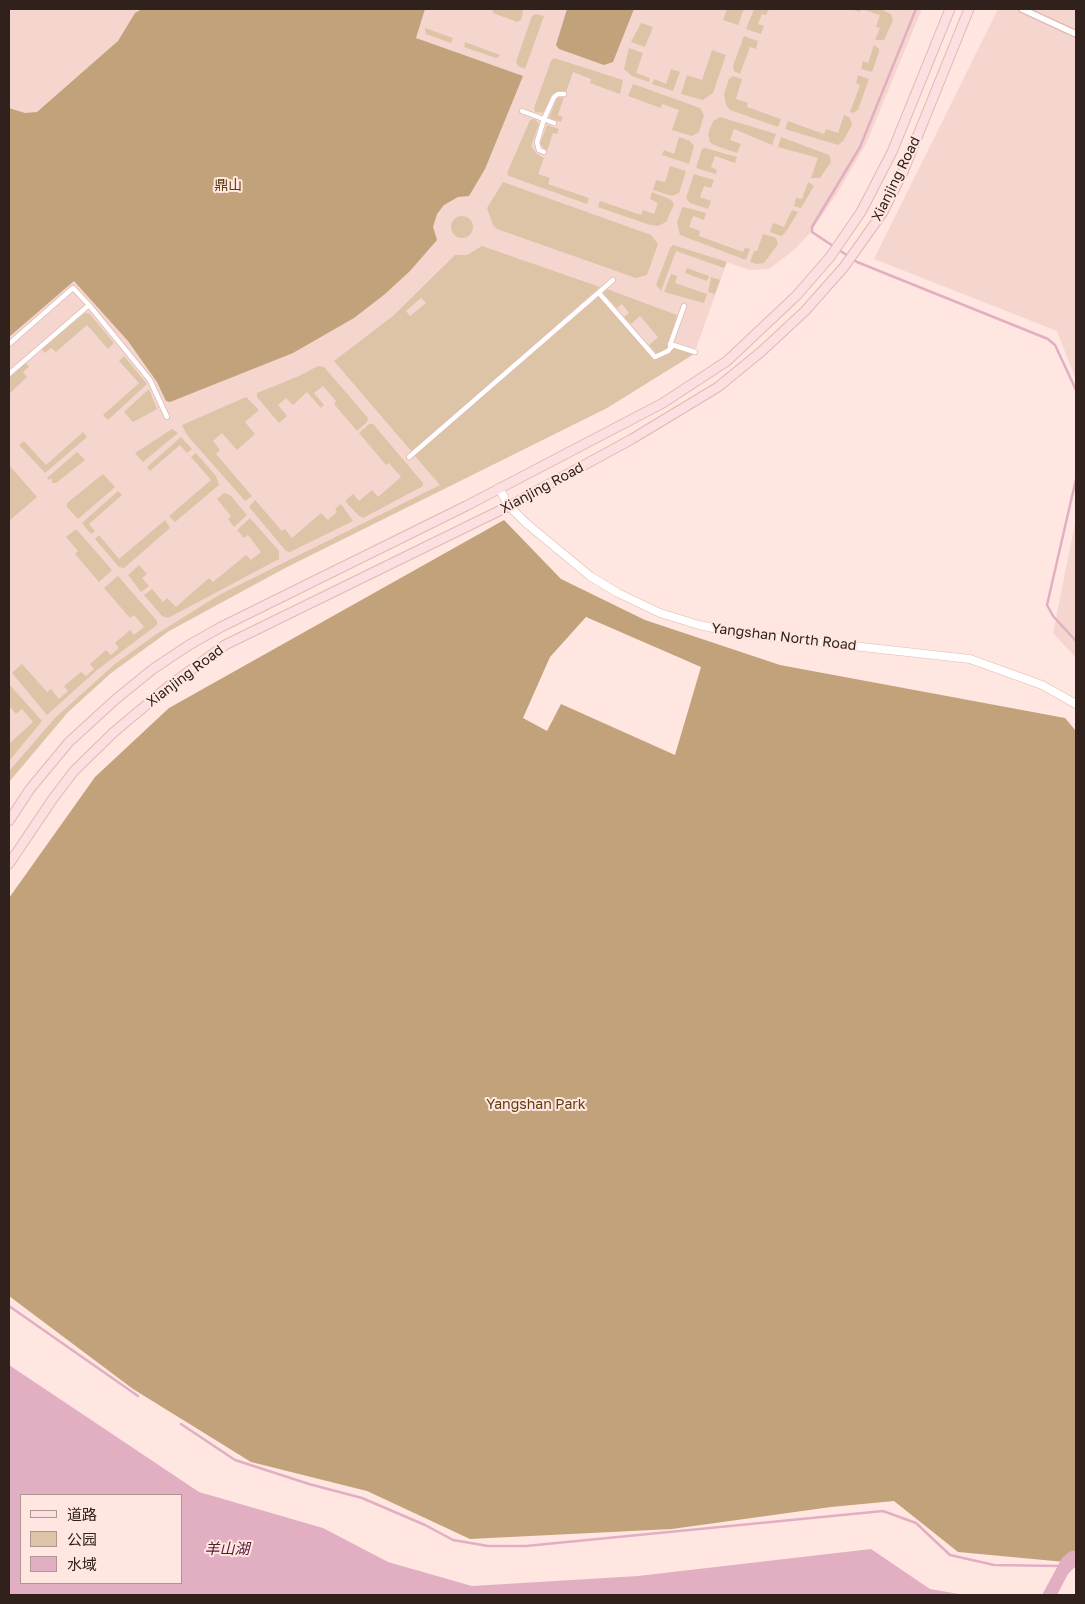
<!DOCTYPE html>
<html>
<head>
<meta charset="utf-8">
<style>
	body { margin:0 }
	#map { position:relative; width:1085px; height:1604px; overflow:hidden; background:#ffe6e0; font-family:"Golos Text","Noto Sans SC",sans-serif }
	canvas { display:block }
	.frame { position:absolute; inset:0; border:10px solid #30211d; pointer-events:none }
	.legend { position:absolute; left:20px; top:1494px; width:162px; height:90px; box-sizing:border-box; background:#ffe6e0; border:1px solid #ac9792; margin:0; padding:6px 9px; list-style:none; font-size:15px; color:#30211d }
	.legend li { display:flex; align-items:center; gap:10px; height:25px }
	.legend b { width:25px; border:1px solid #ac9792 }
</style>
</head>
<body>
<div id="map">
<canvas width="1085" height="1604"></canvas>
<div class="frame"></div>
<ul class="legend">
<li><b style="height:6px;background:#fbdfe1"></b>道路</li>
<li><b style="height:14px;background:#ddc4a7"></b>公园</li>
<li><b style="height:14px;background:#e2afc2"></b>水域</li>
</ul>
</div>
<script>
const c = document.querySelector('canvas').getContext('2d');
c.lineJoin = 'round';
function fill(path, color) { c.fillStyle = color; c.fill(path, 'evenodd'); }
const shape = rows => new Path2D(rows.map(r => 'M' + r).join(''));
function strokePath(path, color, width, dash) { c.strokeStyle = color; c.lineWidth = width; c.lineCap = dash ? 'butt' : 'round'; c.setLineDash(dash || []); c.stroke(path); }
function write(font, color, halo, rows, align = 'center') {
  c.font = font + ' "Golos Text","Noto Sans SC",sans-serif'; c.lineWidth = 4; c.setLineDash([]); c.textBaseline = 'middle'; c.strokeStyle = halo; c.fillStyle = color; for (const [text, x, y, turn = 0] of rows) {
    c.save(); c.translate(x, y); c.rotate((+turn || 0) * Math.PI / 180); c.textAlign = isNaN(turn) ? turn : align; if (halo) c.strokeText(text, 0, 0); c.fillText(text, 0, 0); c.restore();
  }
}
const built = shape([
	[9,9,922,9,866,144,836,195,809,234,794,250,769,269,749,270,727,262,694,354,607,408,287,567,169,631,111,673,68,712,9,782],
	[998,9,1076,9,1076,380,1057,331,874,259],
	[1076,518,1076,658,1053,633]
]);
const green = shape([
	[492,9,521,9,523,11,521,20,517,22,493,13],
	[727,9,744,9,738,25,723,20],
	[754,9,769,9,766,15,762,14,758,24,764,26,761,34,746,29],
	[850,9,880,9,891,14,893,20,884,40,875,40,880,28,876,27,880,15,861,9,860,12],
	[536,14,544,16,525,69,518,66,516,62,532,16],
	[641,23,653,27,645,47,631,42],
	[425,28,453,38,451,43,426,34],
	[744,36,758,41,756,49,750,47,740,74,734,71,733,66],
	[465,42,500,55,500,56,496,58,464,47],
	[874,45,879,49,879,52,872,72,861,69,863,61,868,63],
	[629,48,643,53,636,73,650,78,649,82,632,76,624,69],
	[712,50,726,55,713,93,703,100,681,94,687,75,702,80],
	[554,58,623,80,620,94,590,83,591,79,573,72,566,92,553,93,543,113,535,112,534,108,551,61],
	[671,69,680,72,673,91,652,84,654,79,666,84],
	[858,75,869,79,858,110,853,113,850,112,860,85,856,83],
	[733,76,742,79,736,99,748,103,747,107,781,119,778,127,730,110,726,105,724,94,729,79],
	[633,84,700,108,704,115,699,132,692,136,672,130,679,110,662,104,661,108,628,96],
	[564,97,558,115,563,117,561,122,549,118,557,98],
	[844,115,850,118,852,125,843,141,838,145,785,129,788,121,824,134,826,129,838,133],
	[720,117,776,134,772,145,734,129,730,140,741,144,737,153,714,145,710,142,708,134,713,121],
	[535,119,539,124,531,146,537,154,544,158,538,174,550,178,548,184,589,198,587,204,509,176,507,173,530,120],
	[547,125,559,129,557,134,553,133,547,151,540,144],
	[679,137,690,141,694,146,689,164,662,155,664,150,674,154],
	[781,137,829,155,831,162,820,178,811,178,818,158,778,147],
	[705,148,737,157,735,163,715,156,711,167,717,170,716,174,696,168,702,149],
	[670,166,686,171,679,193,672,196,653,190,656,180,665,182],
	[694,174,714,180,711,188,704,186,700,197,711,201,708,209,690,203,686,198],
	[503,182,651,235,658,244,647,275,636,278,497,229,493,225,487,208],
	[808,182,814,186,801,208,794,206,796,198,802,199],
	[652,192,670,199,674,204,666,222,658,226,650,225,598,207,600,201,641,215,643,210,654,214,658,203,650,199],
	[684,207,706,213,704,220,693,216,689,227,700,231,699,236,743,252,745,248,750,249,746,260,680,235,677,222,682,208],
	[792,210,798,212,785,233,781,236,770,232,773,223,784,227],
	'451 227a11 11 0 1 1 22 0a11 11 0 1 1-22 0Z',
	[763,234,776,238,778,244,764,263,757,264,750,262,754,251,757,251],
	[673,245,727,262,724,268,676,251,661,291,656,285,670,248],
	[482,246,600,287,412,452,334,361,393,316,455,255,467,255],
	[421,298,426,303,410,316,406,311],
	[687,268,709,276,707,281,685,273],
	[671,274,677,276,675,283,707,294,704,303,664,292],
	[711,277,720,280,715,294,708,292],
	[607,289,677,315,668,345,670,346,666,351,657,354,649,345,658,337,640,316,631,324,624,317,629,313,622,304,617,308,603,293],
	[599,296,654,360,670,353,674,347,694,354,607,408,287,567,169,631,111,673,68,712,9,782,9,771,56,717,115,664,155,635,219,595,440,485,414,455],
	[85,313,90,314,114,343,108,349,87,325,56,352,51,348,45,353,41,349],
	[124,356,147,384,108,420,103,415,139,383,119,361],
	[25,362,29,367,23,372,27,377,9,394,9,377],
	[318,366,324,367,368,418,367,422,357,431,334,404,336,401,323,386,314,393,324,405,321,408,307,392,293,405,286,398,278,405,287,416,279,423,257,397,257,393,299,376],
	[149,389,157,409,133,422,124,412],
	[246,397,259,410,245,422,255,434,237,450,222,433,213,441,220,450,216,454,252,496,245,501,187,435,182,425],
	[369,424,373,424,423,483,423,486,363,518,358,515,345,501,353,494,359,501,372,490,378,497,401,477,389,463,386,465,359,433],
	[172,429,178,433,143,462,135,453],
	[83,432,87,437,45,473,19,445,24,441,46,465],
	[181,437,192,449,187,453,180,445,150,471,147,467],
	[77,452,85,460,56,483,52,483,52,478,49,480,47,478],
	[196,453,216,476,219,485,175,522,169,516,211,480,191,457],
	[9,465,37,497,9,521],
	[103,474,115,487,78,519,67,507,67,503],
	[118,491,122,495,89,524,95,531,91,534,82,523],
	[224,493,230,495,247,515,234,527,228,519,231,516,217,499],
	[255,500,282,531,285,529,292,538,321,513,328,520,337,512,335,509,341,504,353,521,290,552,286,551,249,507],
	[250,518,279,551,279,559,168,618,162,616,144,595,152,589,163,602,167,598,176,607,209,578,213,582,246,555,251,560,261,552,248,535,244,538,237,530],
	[165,520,170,528,124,568,119,567,95,539,99,535,119,559],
	[75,530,77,530,112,570,99,582,75,554,78,551,66,537],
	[139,565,147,574,142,578,149,586,141,592,128,575],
	[118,576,157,621,157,625,97,670,47,715,12,673,22,664,47,692,51,689,59,699,68,691,64,686,81,672,86,676,94,669,90,664,106,650,111,655,119,648,115,643,130,630,134,635,144,627,134,615,130,618,104,588],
	[9,684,42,721,9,761,9,744,33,722,22,709,16,714,9,706]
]);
const forest = shape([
	[142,9,425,9,416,38,523,76,485,169,469,196,458,197,444,205,437,214,433,227,437,240,410,271,385,294,354,318,293,353,170,402,166,401,157,382,128,341,74,281,9,337,9,108,25,113,37,112,118,41,135,13],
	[567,9,634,9,613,62,604,65,559,49,556,45],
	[504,520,561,579,645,620,780,665,1065,718,1076,731,1076,1563,958,1552,894,1501,831,1507,672,1529,470,1539,367,1491,251,1462,133,1389,9,1296,9,898,95,777,169,708],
	[586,617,701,667,675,755,561,704,547,731,523,718,550,657]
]);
const water = shape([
	[9,1365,199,1492,323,1528,388,1562,472,1586,638,1576,871,1549,930,1589,964,1595,9,1595],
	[21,1495,181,1495,181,1583,21,1583],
	[1076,1550,1076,1566,1068,1574,1057,1595,1042,1595,1062,1558,1069,1552]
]);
const stream = shape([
	[916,9,860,147,812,227,812,232,857,262,1048,339,1055,345,1076,390],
	[1076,479,1047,605,1053,616,1076,641],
	[9,1306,138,1396],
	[181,1424,235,1460,309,1484,362,1498,425,1525,453,1540,488,1546,526,1546,883,1511,916,1523,950,1555,994,1565,1060,1566]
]);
const pedestrian = shape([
	[522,111,554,123],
	[544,152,539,150,537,142,544,119,554,97,558,94,564,94],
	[599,293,655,357,668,351,673,345,695,352],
	[89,305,150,380,167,417],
	[9,344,73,288,89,305,9,374],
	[673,345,670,345,684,306],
	[409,457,613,280]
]);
const minor = shape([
	[1022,9,1076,34]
]);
const tertiary = shape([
	[499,488,509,506,526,523,590,576,618,593,660,613,699,625,736,633,970,659,1042,685,1076,704]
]);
const secondary = shape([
	[9,821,30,789,69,742,116,699,153,669,189,645,221,627,466,506,663,403,727,361,797,295,830,257,861,212,892,152,950,9],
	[9,864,52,800,74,771,114,732,169,686,225,645,509,506,632,439,718,387,762,351,805,311,844,267,883,212,903,172,969,9]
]);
const streetNames = [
	["Xianjing Road",896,179,-64],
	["Xianjing Road",542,488,-28],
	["Yangshan North Road",784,637,7],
	["Xianjing Road",185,676,-37]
];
const parkNames = [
	["鼎山",228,186],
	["Yangshan Park",536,1105]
];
const waterNames = [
	["羊山湖",227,1549]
];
fill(built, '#f4d6cf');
fill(green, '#ddc4a7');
fill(forest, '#c2a27b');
fill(water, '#e2afc2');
strokePath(stream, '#e2afc2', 2.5);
strokePath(pedestrian, '#e1b9b0', 6);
strokePath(minor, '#e1b9b0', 8);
strokePath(tertiary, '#e1b9b0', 9);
strokePath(secondary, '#e1b9b0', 11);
strokePath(pedestrian, '#fff', 4.5);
strokePath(minor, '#fff', 5.5);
strokePath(tertiary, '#fff', 8);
strokePath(secondary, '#fbdfe1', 9);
write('14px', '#30211d', '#ffe6e0', streetNames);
write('14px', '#5f3e0e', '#ffe6e0', parkNames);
write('italic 15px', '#571a36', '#ffe6e0', waterNames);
</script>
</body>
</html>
